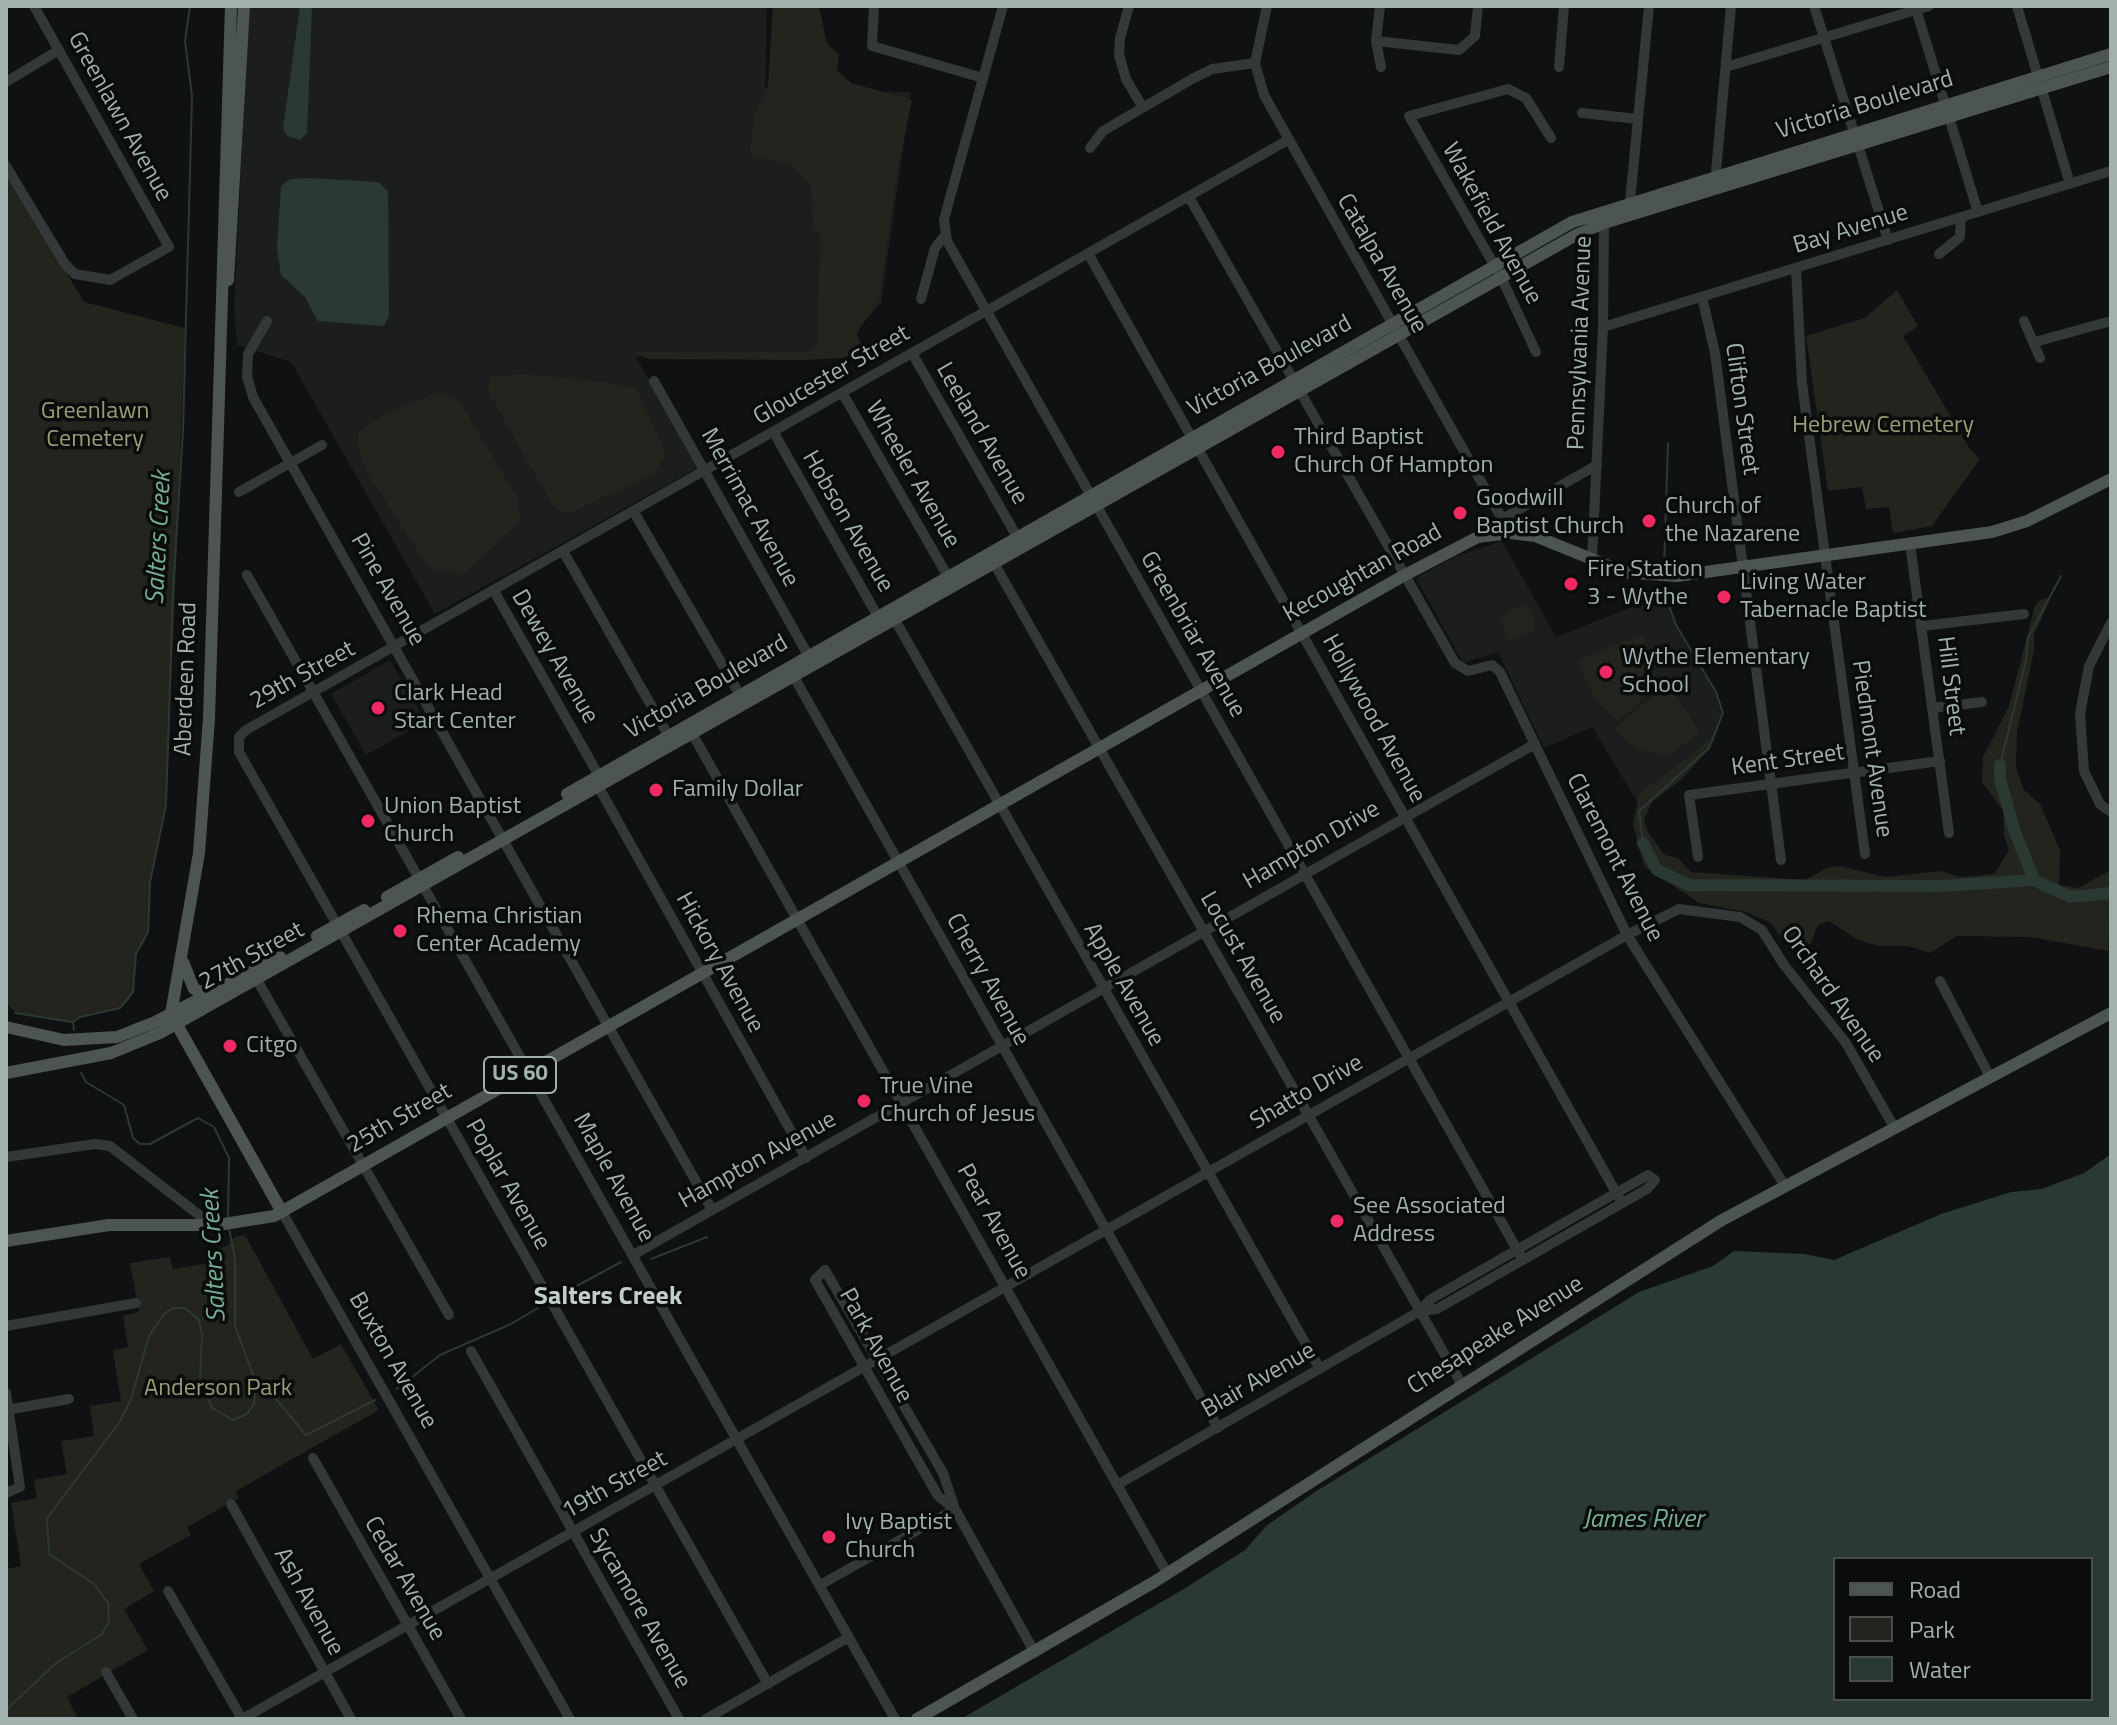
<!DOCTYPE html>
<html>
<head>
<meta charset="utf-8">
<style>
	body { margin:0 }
	#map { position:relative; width:2117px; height:1725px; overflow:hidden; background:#101112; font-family:"Titillium Web",sans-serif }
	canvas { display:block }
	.frame { position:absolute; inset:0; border:8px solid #a1b2ae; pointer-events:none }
	.legend { position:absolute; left:1833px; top:1557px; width:260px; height:144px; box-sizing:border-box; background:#0b0c0c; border:2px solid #474e4d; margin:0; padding:10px 14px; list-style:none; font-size:24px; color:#a1b2ae }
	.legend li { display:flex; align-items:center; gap:16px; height:40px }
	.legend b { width:40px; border:2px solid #474e4d }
</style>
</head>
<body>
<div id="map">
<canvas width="2117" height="1725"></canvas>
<div class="frame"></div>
<ul class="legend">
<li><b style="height:10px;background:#4d5554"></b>Road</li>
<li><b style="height:22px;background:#23241d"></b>Park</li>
<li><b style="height:22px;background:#2a3a32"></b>Water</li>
</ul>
</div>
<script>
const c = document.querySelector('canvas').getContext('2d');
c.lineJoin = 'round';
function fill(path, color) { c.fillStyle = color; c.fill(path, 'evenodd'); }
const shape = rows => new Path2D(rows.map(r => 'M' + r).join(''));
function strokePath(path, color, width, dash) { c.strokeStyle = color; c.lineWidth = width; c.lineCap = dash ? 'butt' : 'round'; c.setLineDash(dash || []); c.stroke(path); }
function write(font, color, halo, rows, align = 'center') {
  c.font = font + ' "Titillium Web",sans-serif'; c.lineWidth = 7; c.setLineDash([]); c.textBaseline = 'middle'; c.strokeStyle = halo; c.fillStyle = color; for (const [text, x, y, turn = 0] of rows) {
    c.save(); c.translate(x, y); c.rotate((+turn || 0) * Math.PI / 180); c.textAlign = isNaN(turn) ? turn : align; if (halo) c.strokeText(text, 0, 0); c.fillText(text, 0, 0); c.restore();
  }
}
const built = shape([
	[249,6,767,6,765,88,911,92,881,303,834,356,636,357,697,468,435,614,291,362,237,345,234,308],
	[1502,541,1556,637,1665,594,1681,636,1716,692,1723,713,1714,741,1641,808,1592,727,1544,748,1498,652,1463,663,1416,578,1454,557],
	[390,660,425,722,366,755,331,694]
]);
const green = shape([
	[773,6,819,6,827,44,839,54,837,70,851,83,912,100,897,174,879,299,857,333,863,352,842,358,807,360,649,359,632,351,808,352,818,341,820,234,813,229,811,185,791,163,753,157,750,153,754,115,768,85],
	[6,172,84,302,185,328,168,767,166,805,150,882,148,932,136,955,134,989,129,1000,120,1008,90,1013,73,1022,16,1013,6,1003],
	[1897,290,1918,326,1903,336,1970,449,1980,459,1932,526,1893,533,1889,507,1866,509,1862,487,1828,491,1806,336,1865,318],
	[523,374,612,383,637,389,666,454,654,473,568,514,553,506,488,391,490,377],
	[436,393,458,399,517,497,521,521,463,574,429,568,370,477,359,452,358,432,386,414],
	[2051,597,2034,635,2034,651,2017,732,2016,768,2024,790,2040,804,2060,850,2059,885,2078,888,2111,870,2108,951,2030,937,1957,936,1930,953,1908,946,1877,946,1855,938,1829,921,1818,925,1810,944,1797,953,1788,948,1771,923,1746,912,1699,903,1644,866,1633,824,1639,794,1709,741,1711,747,1682,779,1652,802,1644,820,1649,834,1665,855,1678,858,1691,872,1805,880,1829,867,1841,866,1885,877,1941,871,1961,877,1994,874,2009,850,2004,835,2003,810,1982,782,1983,757,2009,706,2035,606,2040,600],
	[1524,603,1535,623,1532,631,1510,642,1499,619],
	[1643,635,1651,660,1649,681,1637,705,1617,721,1596,700,1578,664,1581,658],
	[1666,686,1671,687,1699,731,1669,757,1641,750,1624,740,1615,728],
	[245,1235,313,1359,341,1344,379,1410,236,1491,239,1498,187,1527,191,1535,139,1564,154,1591,124,1609,148,1650,67,1697,78,1719,6,1719,6,1569,21,1566,11,1503,37,1498,34,1480,67,1474,61,1441,94,1436,90,1406,121,1401,113,1350,128,1347,123,1316,139,1312,130,1263,170,1257,173,1269,211,1263,212,1251,227,1246,234,1237]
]);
const water = shape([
	[300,6,312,6,307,133,300,140,287,136,283,129],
	[308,178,378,182,388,191,389,315,384,326,318,321,305,297,281,275,277,248,281,186,290,179],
	[2111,1154,2111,1719,961,1719,1187,1587,1245,1550,1266,1526,1315,1492,1639,1292,1713,1266,1734,1251,1804,1254,1834,1260,1941,1214,2011,1192,2042,1189,2084,1173],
	[2091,1559,2091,1699,1835,1699,1835,1559]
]);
const stream = shape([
	[1664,567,1668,443],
	[2000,765,2026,661,2028,638,2061,576],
	[1643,843,1639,811,1709,748,1723,713,1716,692,1676,625,1665,594],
	[6,1003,7,1005],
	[15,1013,72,1022],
	[74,1030,73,1022,80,1017,120,1008,133,992,136,954,148,932,150,882,166,805,173,592,183,430,192,96,185,41,190,6],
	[81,1073,86,1082,124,1105,133,1138,140,1144,150,1144,198,1118,214,1127,229,1158,228,1218],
	[651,1259,707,1237],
	[560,1295,621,1262],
	[257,1386,271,1393,306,1435,375,1400],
	[397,1389,440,1355,511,1324,538,1308],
	[6,1710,55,1664,102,1634,109,1622,108,1603,94,1584,49,1554,47,1518,119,1423,131,1399,149,1336,164,1314,173,1308,185,1308,199,1320,202,1335,200,1380,212,1408,233,1420,247,1414,254,1404,256,1383,235,1326,235,1259,229,1228]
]);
const river = shape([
	[2000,765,2000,779,2015,832,2034,880],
	[1643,843,1657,870,1689,885,1940,886,2034,880,2070,897,2111,893]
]);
const minor = shape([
	[874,6,872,46,983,78],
	[1003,6,949,201,944,220,947,241,1523,1260],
	[1129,6,1120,38,1119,55,1126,79,1142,106],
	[1267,6,1255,63,1264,95,1510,533],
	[1380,6,1376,41,1459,50,1475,36,1478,6],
	[1814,6,1888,240],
	[1915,6,1978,212],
	[2017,6,2070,184],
	[1376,41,1381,67],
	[1559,67,1564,6],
	[1726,67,1929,6],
	[6,82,59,50],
	[1582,113,1638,119],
	[1090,148,1103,131,1192,79,1212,69,1255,63],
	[6,166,65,264,75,274,110,280,169,247,34,6],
	[1715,183,1731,6],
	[1189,197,1455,663,1468,671,1492,665,1500,672,1627,935,1785,1186],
	[1630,202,1649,6],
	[1939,254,1960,237,1961,217],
	[1089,255,1622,1203],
	[1796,268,1802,383,1865,854],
	[1702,297,1715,353,1781,860],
	[921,299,935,248,946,234],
	[267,321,248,354,247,377,253,397,712,1210],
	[2024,321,2040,358],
	[1603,327,2111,171],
	[2035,342,2111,321],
	[1536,352,1501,277,1409,116,1508,89,1526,98,1551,138],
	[912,353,1016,535],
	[654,381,808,655],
	[843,394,947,575],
	[774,433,877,615,894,620,899,627,1320,1369],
	[239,492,322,445],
	[634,512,740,695],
	[1502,519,1597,465],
	[1910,544,1949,833],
	[563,551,672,742],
	[991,558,1461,1383],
	[1592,560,1603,327,1604,223],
	[247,575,895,1719],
	[494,591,599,776,598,786,806,1158],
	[2111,623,2089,666,2080,714,2084,771,2100,804,2111,812],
	[1922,626,2024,614],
	[794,677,1218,1428],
	[1933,708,1982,702],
	[689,728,1167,1573],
	[1698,857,1689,795,1940,761],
	[253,973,449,1315],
	[1940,981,1989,1075],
	[6,1157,95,1144,110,1146,212,1225],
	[282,1212,570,1719],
	[633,1255,1535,744],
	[6,1326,136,1303],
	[471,1351,679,1719],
	[6,1393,20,1487,6,1493],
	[6,1410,69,1399],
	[313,1458,461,1719],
	[1117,1485,1420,1311,1431,1299,1616,1193,1648,1175,1655,1180,1647,1189,1437,1309,1420,1311],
	[231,1504,351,1719],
	[955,1509,938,1496,815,1280,825,1270,943,1473,955,1509,1035,1653],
	[820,1585,955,1509],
	[168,1591,242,1719],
	[106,1672,133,1719],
	[768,1684,239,752,239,737,246,730,1288,140],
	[242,1719,1627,935,1679,909,1740,917,1762,930,1784,965,1846,1043,1894,1127],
	[706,1719,849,1637]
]);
const major = shape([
	[231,6,209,718,199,853,171,1014,282,1212],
	[228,280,244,6],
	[567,794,1572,222,2111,54],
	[387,897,458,857],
	[317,936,364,910],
	[183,962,194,989,202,992,213,990],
	[6,1027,64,1040,117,1037,155,1022,280,957],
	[6,1073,111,1053,160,1033,1576,235,1604,223,2111,67],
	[6,1241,109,1225,218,1225,274,1216,1403,576,1478,537,1510,533,1535,536,1624,572,1677,576,1992,532,2027,521,2111,479],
	[917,1719,1154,1582,1722,1220,2111,1013]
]);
const markers = [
	[1278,452,8,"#ef2a62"],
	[1460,513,8,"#ef2a62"],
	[1649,521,8,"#ef2a62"],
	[1571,584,8,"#ef2a62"],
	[1724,597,8,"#ef2a62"],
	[1606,672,8,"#ef2a62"],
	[378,708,8,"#ef2a62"],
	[656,790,8,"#ef2a62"],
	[368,821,8,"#ef2a62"],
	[400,931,8,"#ef2a62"],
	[230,1046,8,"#ef2a62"],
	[864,1101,8,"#ef2a62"],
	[1337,1221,8,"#ef2a62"],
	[829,1537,8,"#ef2a62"]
];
const shields = [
	[520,1075,72]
];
const shieldNames = [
	["US 60",520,1075]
];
const streetNames = [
	["Victoria Boulevard",1865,106,-17],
	["Greenlawn Avenue",119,117,61],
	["Wakefield Avenue",1491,224,61],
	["Bay Avenue",1851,230,-17],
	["Catalpa Avenue",1381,264,60],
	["Pennsylvania Avenue",1581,343,-88],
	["Victoria Boulevard",1270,367,-29],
	["Gloucester Street",832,376,-30],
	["Clifton Street",1741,409,82],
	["Leeland Avenue",981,434,60],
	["Wheeler Avenue",912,475,60],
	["Merrimac Avenue",749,508,61],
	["Hobson Avenue",847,522,60],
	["Kecoughtan Road",1363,574,-29],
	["Pine Avenue",387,590,60],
	["Greenbriar Avenue",1192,635,60],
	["Dewey Avenue",554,657,60],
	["29th Street",303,676,-29],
	["Aberdeen Road",187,679,-88],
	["Hill Street",1950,686,83],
	["Victoria Boulevard",707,688,-30],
	["Hollywood Avenue",1373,719,61],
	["Piedmont Avenue",1871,749,82],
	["Kent Street",1788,761,-8],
	["Hampton Drive",1312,846,-30],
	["Claremont Avenue",1614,858,63],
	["27th Street",252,957,-29],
	["Locust Avenue",1242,958,60],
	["Hickory Avenue",719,963,61],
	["Cherry Avenue",987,980,61],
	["Apple Avenue",1123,985,60],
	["Orchard Avenue",1832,995,55],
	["Shatto Drive",1307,1093,-30],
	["25th Street",400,1119,-30],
	["Hampton Avenue",758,1161,-29],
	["Maple Avenue",613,1178,61],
	["Poplar Avenue",507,1185,60],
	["Pear Avenue",993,1222,61],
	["Chesapeake Avenue",1496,1336,-32],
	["Park Avenue",875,1346,61],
	["Buxton Avenue",392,1361,60],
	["Blair Avenue",1259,1381,-30],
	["19th Street",615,1486,-29],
	["Cedar Avenue",404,1579,60],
	["Ash Avenue",308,1602,61],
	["Sycamore Avenue",639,1609,60]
];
const parkNames = [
	["Greenlawn",95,412],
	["Cemetery",95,440],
	["Hebrew Cemetery",1883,426],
	["Anderson Park",218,1389]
];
const poiNames = [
	["Third Baptist",1294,438],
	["Church Of Hampton",1294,466],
	["Goodwill",1476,499],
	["Baptist Church",1476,527],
	["Church of",1665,507],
	["the Nazarene",1665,535],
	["Fire Station",1587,570],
	["3 - Wythe",1587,598],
	["Living Water",1740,583],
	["Tabernacle Baptist",1740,611],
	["Wythe Elementary",1622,658],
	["School",1622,686],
	["Clark Head",394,694],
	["Start Center",394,722],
	["Family Dollar",672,790],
	["Union Baptist",384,807],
	["Church",384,835],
	["Rhema Christian",416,917],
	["Center Academy",416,945],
	["Citgo",246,1046],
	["True Vine",880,1087],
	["Church of Jesus",880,1115],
	["See Associated",1353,1207],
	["Address",1353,1235],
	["Ivy Baptist",845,1523],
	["Church",845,1551]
];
const waterNames = [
	["Salters Creek",160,538,-87],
	["Salters Creek",215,1256,-93],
	["James River",1643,1521]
];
const neighbourhoodNames = [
	["Salters Creek",608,1298]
];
fill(built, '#1c1e1e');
fill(green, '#23241d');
fill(water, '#2a3a32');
strokePath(stream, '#2a3a32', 2);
strokePath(river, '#2a3a32', 12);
strokePath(minor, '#333838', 10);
strokePath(major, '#4d5554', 12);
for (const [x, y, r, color] of markers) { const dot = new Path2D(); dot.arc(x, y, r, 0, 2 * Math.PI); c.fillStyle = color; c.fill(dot); strokePath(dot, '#0b0c0c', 3); }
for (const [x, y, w] of shields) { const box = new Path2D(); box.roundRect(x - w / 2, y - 18, w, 36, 6); c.fillStyle = '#0b0c0c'; c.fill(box); strokePath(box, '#a1b2ae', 2); }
write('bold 22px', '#a1b2ae', null, shieldNames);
write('24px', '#a1b2ae', '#0b0c0c', streetNames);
write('24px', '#999d78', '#0b0c0c', parkNames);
write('24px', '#a1b2ae', '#0b0c0c', poiNames, 'left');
write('italic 26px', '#78ae94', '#0b0c0c', waterNames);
write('bold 26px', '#c2cecc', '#0b0c0c', neighbourhoodNames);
</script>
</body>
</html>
